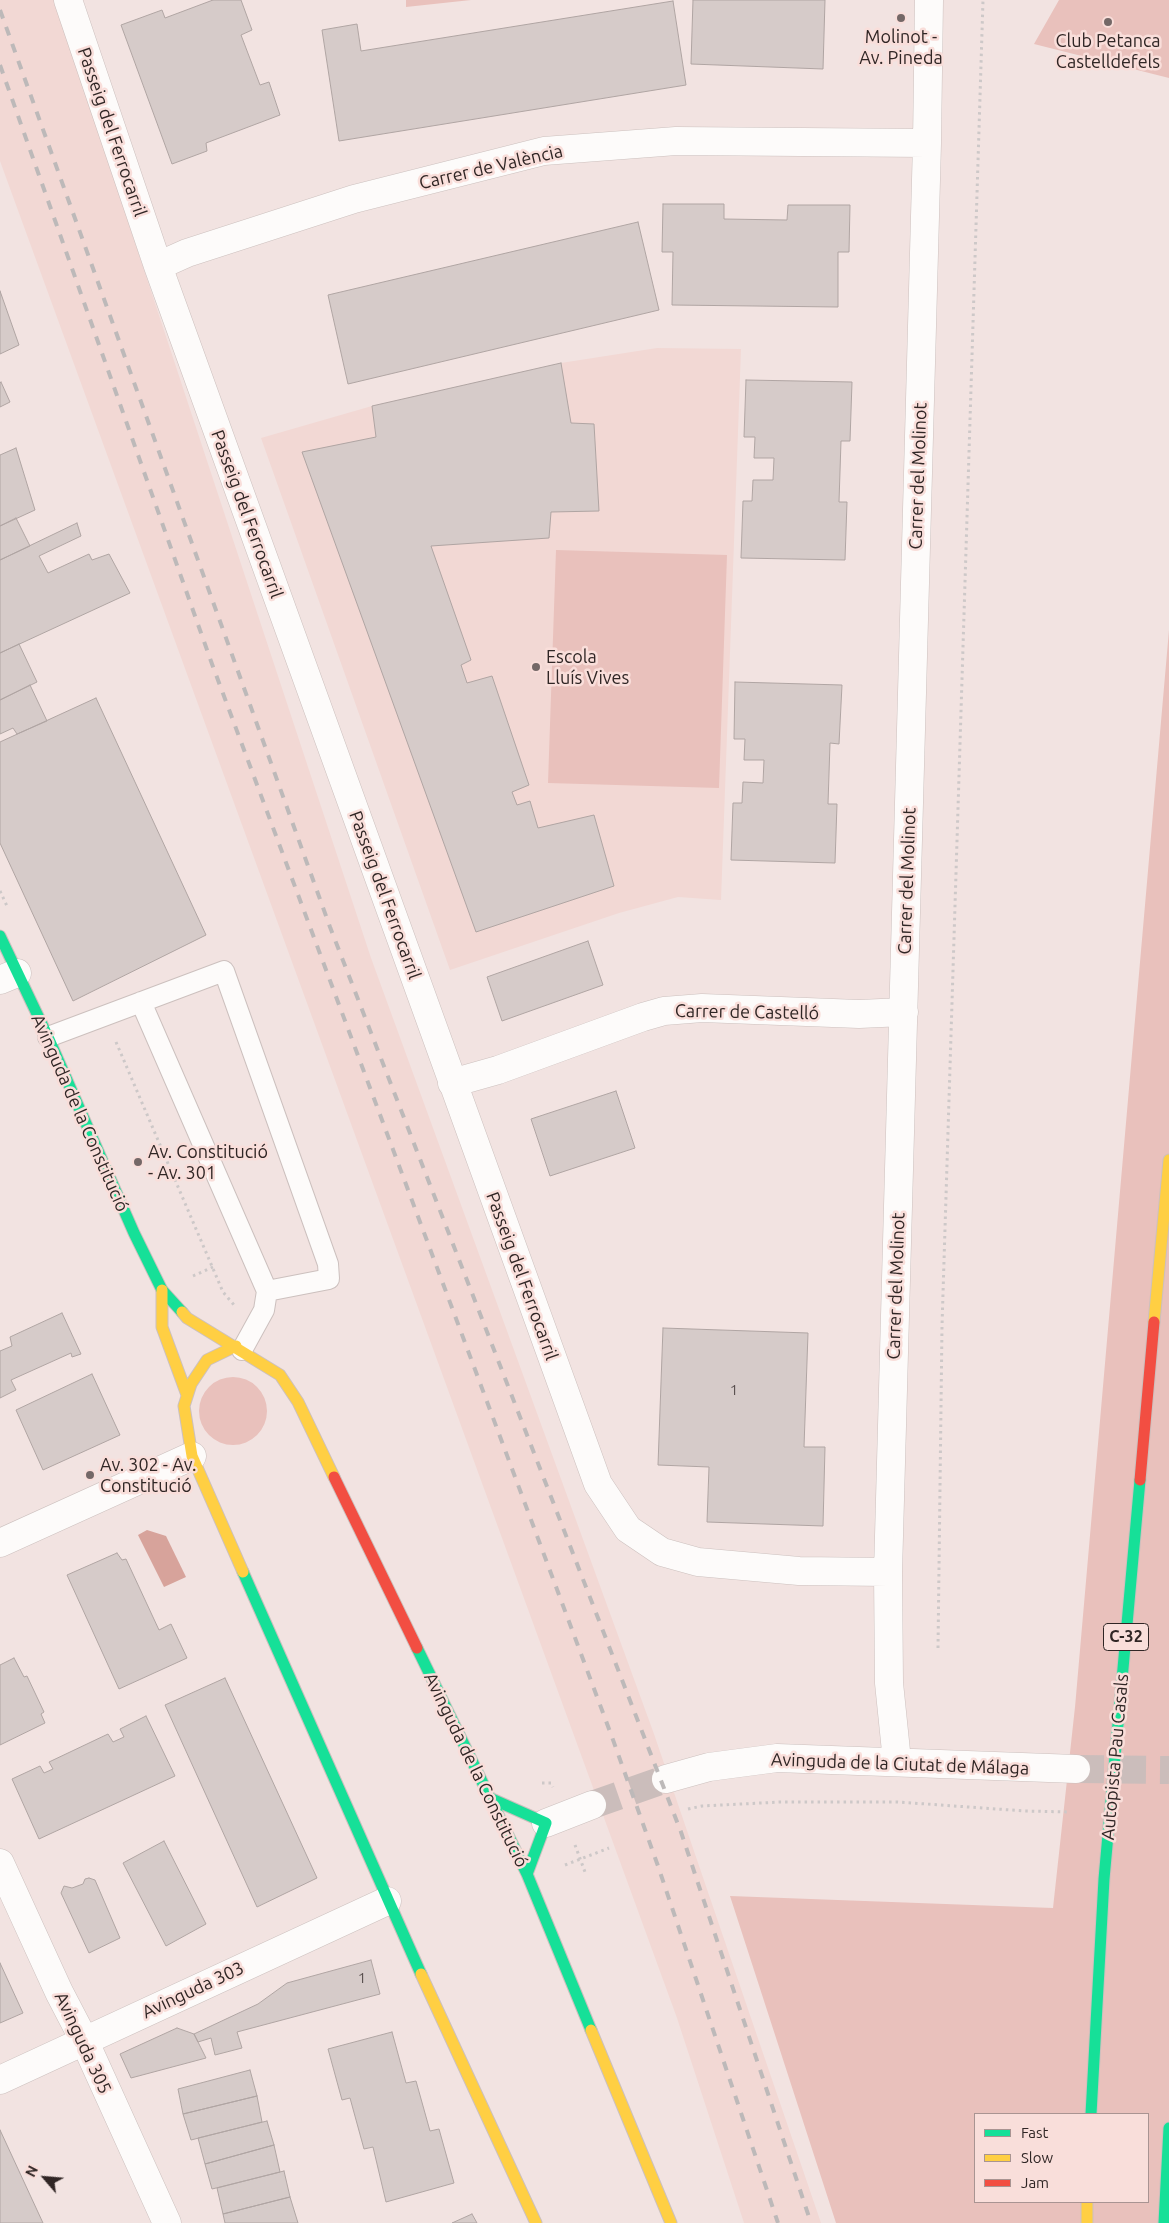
<!DOCTYPE html>
<html>
<head>
<meta charset="utf-8">
<style>
	body { margin:0 }
	#map { position:relative; width:1169px; height:2223px; overflow:hidden; background:#f2e3e1; font-family:Ubuntu,sans-serif }
	canvas { display:block }
	.legend { position:absolute; left:974px; top:2113px; width:175px; height:90px; box-sizing:border-box; background:#f9deda; border:1px solid #a99492; margin:0; padding:6px 9px; list-style:none; font-size:15px; color:#302625 }
	.legend li { display:flex; align-items:center; gap:10px; height:25px }
	.legend b { width:25px; border:1px solid #a99492 }
	.north { position:absolute; left:20px; top:2153px; width:50px; height:50px; -webkit-text-stroke:4px #f9deda; paint-order:stroke; rotate:297deg; font-size:14px; font-weight:700; line-height:20px; text-align:center; color:#302625 }
	.north::after { content:''; display:block; margin:auto; width:18px; height:22px; background:#302625; clip-path:polygon(50% 0,100% 100%,50% 72%,0 100%) }
</style>
</head>
<body>
<div id="map">
<canvas width="1169" height="2223"></canvas>
<ul class="legend">
<li><b style="height:6px;background:#16e098"></b>Fast</li>
<li><b style="height:6px;background:#ffcf43"></b>Slow</li>
<li><b style="height:6px;background:#f24e42"></b>Jam</li>
</ul>
<div class="north">N</div>
</div>
<script>
const c = document.querySelector('canvas').getContext('2d');
c.lineJoin = 'round';
function fill(path, color) { c.fillStyle = color; c.fill(path, 'evenodd'); }
const shape = rows => new Path2D(rows.map(r => 'M' + r).join(''));
function strokePath(path, color, width, dash) { c.strokeStyle = color; c.lineWidth = width; c.lineCap = dash ? 'butt' : 'round'; c.setLineDash(dash || []); c.stroke(path); }
function write(font, color, halo, rows, align = 'center') {
  c.font = font + ' Ubuntu,sans-serif'; c.lineWidth = 5; c.setLineDash([]); c.textBaseline = 'middle'; c.strokeStyle = halo; c.fillStyle = color; for (const [text, x, y, turn = 0] of rows) {
    c.save(); c.translate(x, y); c.rotate((+turn || 0) * Math.PI / 180); c.textAlign = isNaN(turn) ? turn : align; if (halo) c.strokeText(text, 0, 0); c.fillText(text, 0, 0); c.restore();
  }
}
const built = shape([
	[0,0,55,0,371,958,654,1734,821,2223,744,2223,677,2018,0,161],
	[657,348,741,349,721,900,678,897,619,913,450,970,261,438,372,406,561,363]
]);
const green = shape([
	[406,0,471,0,406,7],
	[1059,0,1169,0,1169,78,1034,44],
	[556,550,727,555,719,788,548,783],
	[1169,630,1169,2223,836,2223,730,1896,1053,1908,1075,1707],
	[975,2114,1148,2114,1148,2202,975,2202],
	'199 1411a34 34 0 1 1 68 0a34 34 0 1 1-68 0Z'
]);
const water = shape([
	[147,1530,166,1536,186,1577,164,1587,138,1535]
]);
const building = shape([
	[213,0,241,0,252,30,241,35,260,85,269,82,280,115,206,143,207,151,172,164,121,25,162,10,165,18,213,0],
	[693,0,825,0,823,69,691,64,693,0],
	[673,1,686,85,339,141,322,30,357,24,361,51,673,1],
	[663,204,724,204,724,219,787,220,788,205,850,205,849,252,838,252,838,307,672,305,673,252,662,252,663,204],
	[638,222,659,310,348,384,328,295,638,222],
	[0,291,19,345,0,354,0,291],
	[561,363,571,423,594,424,599,511,551,512,549,538,431,546,471,660,461,665,467,683,492,676,529,785,512,792,517,805,530,801,538,828,594,815,614,886,476,932,302,452,376,437,372,406,561,363],
	[746,380,852,382,850,441,841,441,839,502,847,502,845,560,741,558,743,501,752,501,753,480,773,480,774,458,754,458,755,437,744,437,746,380],
	[1,382,10,402,0,407,0,383,1,382],
	[16,448,35,510,0,526,0,455,16,448],
	[16,518,30,546,0,560,0,526,16,518],
	[77,523,81,536,39,556,48,573,89,554,92,560,109,554,130,593,0,653,0,560,77,523],
	[19,644,37,682,0,700,0,653,19,644],
	[735,682,842,685,839,744,830,743,828,804,837,804,835,863,731,860,733,803,742,803,743,782,763,783,764,760,744,760,745,739,734,739,735,682],
	[30,685,47,721,17,734,13,728,0,734,0,700,30,685],
	[96,698,206,935,73,1001,0,843,0,742,96,698],
	[588,941,603,985,502,1021,487,977,588,941],
	[616,1091,635,1148,550,1176,531,1119,616,1091],
	[62,1313,81,1354,72,1357,71,1353,11,1380,16,1390,0,1398,0,1351,12,1346,10,1337,62,1313],
	[663,1328,808,1333,804,1447,825,1447,823,1526,707,1522,709,1467,658,1465,663,1328],
	[92,1374,120,1435,43,1470,16,1410,92,1374],
	[117,1553,122,1560,126,1559,159,1630,171,1624,187,1658,119,1689,67,1575,117,1553],
	[14,1658,24,1677,27,1676,44,1712,41,1714,45,1723,0,1745,0,1665,14,1658],
	[225,1678,317,1878,257,1907,165,1705,225,1678],
	[146,1716,175,1776,39,1839,12,1779,40,1766,44,1773,53,1769,49,1762,108,1734,113,1742,124,1737,120,1729,146,1716],
	[164,1841,206,1924,166,1946,123,1863,164,1841],
	[89,1878,95,1880,120,1938,89,1953,61,1893,64,1886,72,1888,83,1884,85,1879,89,1878],
	[371,1960,380,1994,237,2032,242,2048,215,2055,211,2038,198,2042,194,2034,258,2004,287,1983,371,1960],
	[0,1963,23,2013,0,2023,0,1963],
	[177,2028,194,2034,206,2058,131,2078,120,2054,177,2028],
	[392,2032,406,2083,416,2081,430,2131,439,2129,454,2183,386,2202,373,2147,364,2149,350,2098,342,2100,328,2049,392,2032],
	[250,2070,257,2096,183,2114,178,2089,250,2070],
	[257,2096,262,2122,191,2140,183,2114,257,2096],
	[267,2121,274,2145,205,2164,198,2138,267,2121],
	[0,2130,43,2223,0,2223,0,2130],
	[274,2145,280,2172,212,2189,205,2164,274,2145],
	[284,2171,290,2197,223,2214,217,2188,284,2171],
	[290,2197,298,2223,225,2223,223,2214,290,2197],
	[472,2214,477,2223,452,2223,472,2214]
]);
const streetTunnel = shape([
	[1076,1769,1169,1770],
	[592,1805,666,1779]
]);
const path = shape([
	[0,891,7,906],
	[116,1042,223,1292,234,1305],
	[193,1276,213,1267],
	[938,1648,942,1326,983,0],
	[542,1783,551,1783,553,1787],
	[688,1809,702,1806,781,1802,898,1802,1025,1811,1070,1812],
	[575,1845,585,1872],
	[565,1865,609,1848]
]);
const lane = shape([
	[141,1002,267,1291,264,1310,242,1350],
	[48,1037,224,971,328,1264,329,1279,267,1291]
]);
const street = shape([
	[68,0,158,266,598,1484,628,1529,662,1552,698,1562,799,1571,888,1572],
	[158,266,187,253,354,199,544,151,676,141,927,143],
	[0,980,17,973],
	[452,1083,498,1070,643,1017,664,1011,702,1008,859,1014,904,1012],
	[0,1543,192,1456],
	[897,1761,889,1683,888,1572,927,143,929,0],
	[666,1779,709,1767,777,1758,1076,1769],
	[546,1823,592,1805],
	[0,1863,59,1992,84,2040,167,2223],
	[0,2080,387,1901]
]);
const fast = shape([
	[0,936,48,1037,134,1233,162,1290,182,1312],
	[243,1572,421,1974],
	[417,1648,527,1874,591,2030],
	[492,1799,546,1823,527,1874],
	[1091,2114,1104,1879,1140,1480],
	[1164,2223,1169,2128]
]);
const slow = shape([
	[162,1290,162,1327,187,1395],
	[182,1312,187,1318,280,1375,298,1402,334,1477],
	[1154,1322,1169,1160],
	[236,1346,207,1360,191,1384,184,1406,192,1456,243,1572],
	[421,1974,536,2223],
	[591,2030,671,2223],
	[1087,2202,1087,2223]
]);
const jam = shape([
	[334,1477,417,1648],
	[1140,1480,1154,1322]
]);
const rail = shape([
	[0,10,330,927,681,1832,811,2223],
	[0,65,212,664,612,1737,658,1866,778,2223]
]);
const markers = [
	[901,18,5,"#746867"],
	[1108,22,5,"#746867"],
	[536,667,5,"#746867"],
	[138,1162,5,"#746867"],
	[90,1475,5,"#746867"]
];
const numberNames = [
	["1",734,1390],
	["1",362,1978]
];
const shields = [
	[1126,1637,45]
];
const shieldNames = [
	["C-32",1126,1637]
];
const poiNames = [
	["Molinot -",901,37,"center"],
	["Av. Pineda",901,58,"center"],
	["Club Petanca",1108,41,"center"],
	["Castelldefels",1108,62,"center"],
	["Escola",546,657],
	["Lluís Vives",546,678],
	["Av. Constitució",148,1152],
	["- Av. 301",148,1173],
	["Av. 302 - Av.",100,1465],
	["Constitució",100,1486]
];
const streetNames = [
	["Passeig del Ferrocarril",112,132,71],
	["Carrer de València",491,167,-13],
	["Carrer del Molinot",918,476,-88],
	["Passeig del Ferrocarril",247,514,70],
	["Carrer del Molinot",907,881,-88],
	["Passeig del Ferrocarril",385,895,70],
	["Carrer de Castelló",747,1012,1],
	["Avinguda de la Constitució",80,1113,66],
	["Passeig del Ferrocarril",522,1276,70],
	["Carrer del Molinot",896,1286,-88],
	["Autopista Pau Casals",1115,1757,-85],
	["Avinguda de la Ciutat de Málaga",900,1764,2],
	["Avinguda de la Constitució",476,1770,64],
	["Avinguda 303",193,1990,-25],
	["Avinguda 305",83,2043,65]
];
fill(built, '#f2d8d4');
fill(green, '#e9c1bc');
fill(water, '#d7a39b');
fill(building, '#d6cbc9');
strokePath(building, '#b0a5a3', 1);
strokePath(streetTunnel, '#cbbdbb', 28, [28, 14]);
strokePath(lane, '#ccc0be', 22);
strokePath(street, '#ccc0be', 29);
strokePath(fast, '#ccc0be', 13);
strokePath(slow, '#ccc0be', 13);
strokePath(jam, '#ccc0be', 13);
strokePath(path, '#cdc8c8', 3, [2.5, 4]);
strokePath(lane, '#fdfbfa', 20);
strokePath(street, '#fdfbfa', 28);
strokePath(fast, '#16e098', 11);
strokePath(slow, '#ffcf43', 11);
strokePath(jam, '#f24e42', 11);
strokePath(rail, '#bdb9b9', 4, [9, 9]);
for (const [x, y, r, color] of markers) { const dot = new Path2D(); dot.arc(x, y, r, 0, 2 * Math.PI); c.fillStyle = color; c.fill(dot); strokePath(dot, '#f9deda', 2); }
write('15px', '#5a504f', null, numberNames);
for (const [x, y, w] of shields) { const box = new Path2D(); box.roundRect(x - w / 2, y - 13.5, w, 27, 4); c.fillStyle = '#f9deda'; c.fill(box); strokePath(box, '#302625', 1); }
write('bold 16px', '#302625', null, shieldNames);
write('18px', '#302625', '#f9deda', poiNames, 'left');
write('18px', '#302625', '#f9deda', streetNames);
</script>
</body>
</html>
